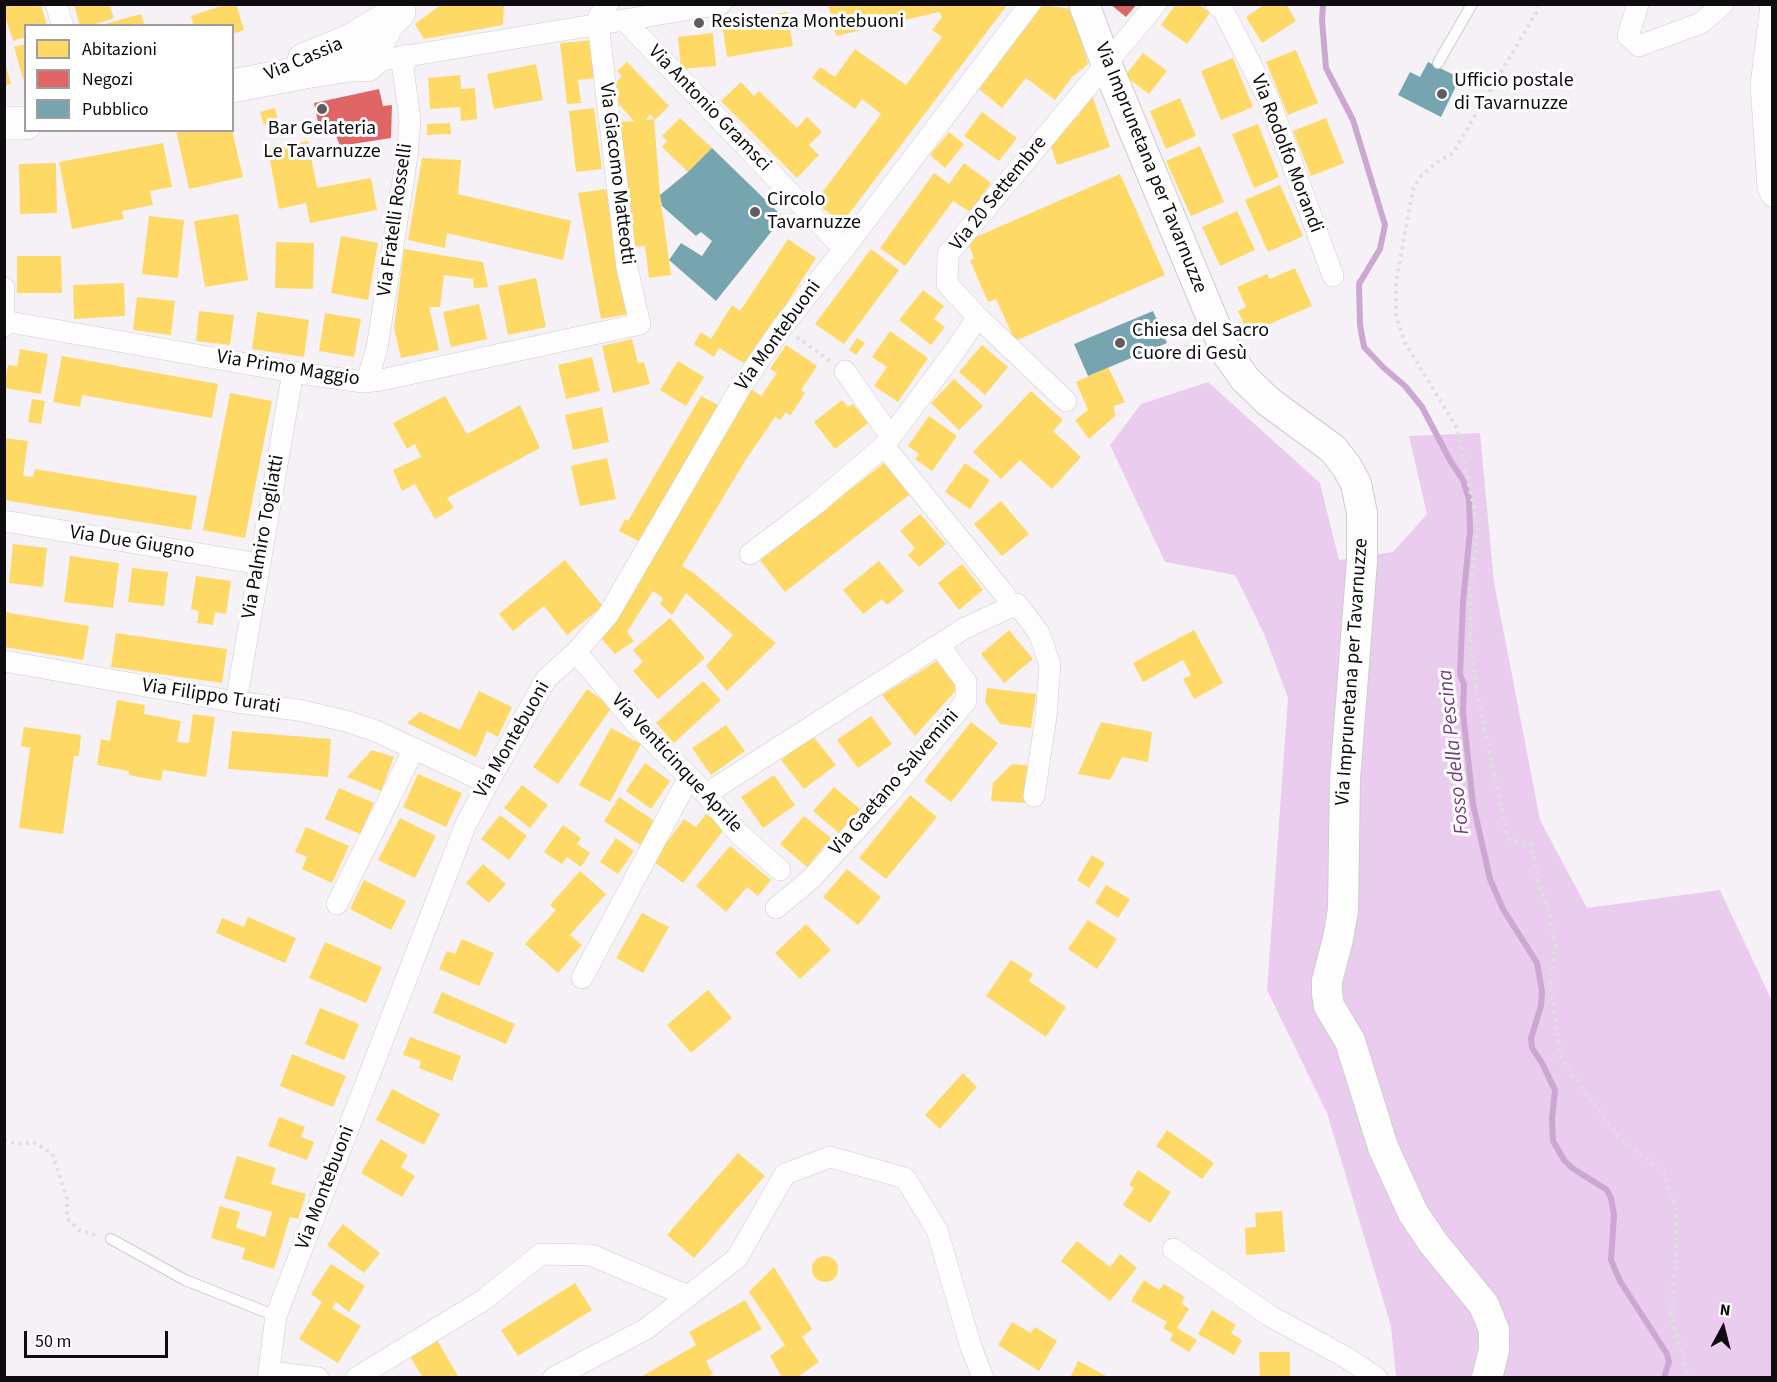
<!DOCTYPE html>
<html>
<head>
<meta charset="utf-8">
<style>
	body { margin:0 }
	#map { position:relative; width:1777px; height:1382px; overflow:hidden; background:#f6f1f7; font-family:"Source Sans 3",sans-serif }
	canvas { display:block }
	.frame { position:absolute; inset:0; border:6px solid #0f0c0f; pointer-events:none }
	.legend { position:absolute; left:24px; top:24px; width:210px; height:108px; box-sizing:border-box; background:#fff; border:2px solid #9f9e9f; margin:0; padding:8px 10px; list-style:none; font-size:18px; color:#0f0c0f }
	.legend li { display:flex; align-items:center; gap:12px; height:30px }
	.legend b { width:30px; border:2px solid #9f9e9f }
	.north { position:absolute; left:1693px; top:1298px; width:60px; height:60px; -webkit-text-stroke:4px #fff; paint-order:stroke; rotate:7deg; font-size:16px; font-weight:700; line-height:24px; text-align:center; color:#0f0c0f }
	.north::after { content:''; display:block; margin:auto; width:21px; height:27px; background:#0f0c0f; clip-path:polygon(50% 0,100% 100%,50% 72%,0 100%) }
	.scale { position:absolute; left:24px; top:1331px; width:144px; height:27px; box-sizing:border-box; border:3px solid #0f0c0f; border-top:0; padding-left:8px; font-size:18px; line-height:21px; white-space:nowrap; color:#0f0c0f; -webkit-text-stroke:4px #fff; paint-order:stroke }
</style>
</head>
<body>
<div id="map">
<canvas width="1777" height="1382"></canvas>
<div class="frame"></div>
<ul class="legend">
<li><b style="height:16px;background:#ffd966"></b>Abitazioni</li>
<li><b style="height:16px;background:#e06666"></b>Negozi</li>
<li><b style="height:16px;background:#76a5af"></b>Pubblico</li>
</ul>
<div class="north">N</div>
<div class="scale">50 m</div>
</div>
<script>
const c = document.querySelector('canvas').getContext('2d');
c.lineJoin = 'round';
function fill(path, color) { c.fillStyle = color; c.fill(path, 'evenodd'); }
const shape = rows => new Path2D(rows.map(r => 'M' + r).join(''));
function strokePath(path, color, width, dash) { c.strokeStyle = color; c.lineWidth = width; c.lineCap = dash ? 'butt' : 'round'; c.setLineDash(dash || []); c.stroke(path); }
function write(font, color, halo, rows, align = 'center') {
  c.font = font + ' "Source Sans 3",sans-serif'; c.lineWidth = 6; c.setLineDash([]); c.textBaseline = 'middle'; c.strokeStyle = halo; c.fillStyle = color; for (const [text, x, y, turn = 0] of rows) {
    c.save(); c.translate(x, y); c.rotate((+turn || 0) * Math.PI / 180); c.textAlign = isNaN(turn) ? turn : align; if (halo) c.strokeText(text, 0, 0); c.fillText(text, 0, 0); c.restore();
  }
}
const forest = shape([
	[1208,382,1320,483,1339,560,1393,552,1427,514,1409,436,1480,433,1494,582,1540,820,1587,908,1720,890,1772,1001,1772,1377,1396,1377,1391,1326,1327,1113,1267,990,1288,698,1265,636,1235,575,1165,562,1110,445,1141,404]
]);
const homes = shape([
	[74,4,109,4,114,18,90,26,80,26],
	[227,4,236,4,244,30,232,34,232,26,194,26,191,16],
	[442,4,504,4,503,25,424,39,415,24],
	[828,4,1008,4,842,223,815,202,881,114,862,99,855,109,812,78,820,67,835,77,855,49,906,85,942,37,932,30,942,17,939,12,836,36],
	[1176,4,1199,4,1210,13,1187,44,1161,25],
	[1265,4,1286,4,1296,21,1262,43,1246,17],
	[4,5,41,5,47,26,26,26,26,37,13,41,4,13],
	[1043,5,1072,9,1088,64,1072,77,1055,100,1026,78,1002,108,979,89],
	[787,12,793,46,727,57,722,23],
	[141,14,145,26,102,26,101,25],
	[713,33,716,66,681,69,678,37],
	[594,40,598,78,578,80,581,103,567,104,560,43],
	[26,44,26,79,23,79,14,47],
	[1296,50,1318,103,1288,115,1266,62],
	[1143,53,1167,71,1149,94,1125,76],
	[1233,58,1253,107,1221,120,1201,71],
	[4,60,11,84,4,86],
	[627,62,669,106,655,120,650,114,646,120,654,119,660,195,671,275,649,278,645,246,634,247,619,122,634,121,613,98,620,92,613,85,622,76,617,71],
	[536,64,543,100,494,109,487,74],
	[460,75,461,89,475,88,477,119,461,121,460,107,430,109,428,78],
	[741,82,754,96,759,91,797,128,807,117,822,132,809,145,819,155,797,178,721,101],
	[1093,98,1110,147,1057,165,1048,137,1065,131,1062,121,1080,115,1076,104],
	[1180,98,1196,136,1166,149,1150,111],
	[275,108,278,122,264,125,260,112],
	[594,108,602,169,576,172,569,111],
	[982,112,1017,138,999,161,964,136],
	[680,118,712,148,688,172,662,147,667,141,662,136],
	[1326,118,1344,163,1311,176,1293,131],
	[450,123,451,134,427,135,427,124],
	[1258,124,1279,177,1254,188,1232,134],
	[176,130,232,130,243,177,189,189],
	[949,132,964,144,945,168,930,155],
	[308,141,317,188,371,178,377,210,310,223,306,203,279,209,268,149],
	[163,143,172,187,150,191,153,205,122,211,124,219,72,229,59,162],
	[1200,146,1224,202,1191,216,1166,161],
	[422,158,461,160,458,194,571,221,563,260,447,233,445,248,408,240],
	[56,163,57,213,20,214,19,164],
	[964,163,991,183,970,212,953,201,905,266,880,248,934,173,949,184],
	[1120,174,1165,275,1015,341,996,299,988,302,970,260,974,258,967,241],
	[1280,185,1303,236,1268,252,1245,200],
	[606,189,628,314,601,319,578,193],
	[1237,211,1255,250,1220,266,1202,227],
	[238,214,248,280,205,287,194,221],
	[149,216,184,220,178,278,142,274],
	[341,236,378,243,368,300,331,293],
	[788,239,816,258,747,365,719,348,714,357,694,344,701,332,711,339,732,305,740,311],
	[276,242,314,243,313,289,275,288],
	[404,249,483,262,488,287,474,288,473,279,444,275,440,307,429,307,439,350,401,358,394,328],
	[871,249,899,270,844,344,815,324],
	[17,256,61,256,62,293,17,293],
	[1295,268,1312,306,1248,333,1238,311,1246,307,1237,287,1267,274,1270,279],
	[536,278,546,327,508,335,498,286],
	[124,283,125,316,74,319,73,285],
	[923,290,944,306,934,319,945,327,931,345,899,320],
	[137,297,175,301,171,335,133,330],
	[479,304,487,339,451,347,443,312],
	[199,311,234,315,230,345,196,341],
	[257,312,309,320,304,357,252,349],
	[325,313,361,319,354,357,319,351],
	[890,331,928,358,898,402,874,386,887,367,872,357],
	[857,338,865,343,856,355,849,350],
	[632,339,638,363,644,362,650,384,613,393,602,346],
	[786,345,817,366,801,390,805,393,790,416,786,412,780,420,775,417,745,461,682,566,694,573,776,643,727,691,706,666,733,635,686,593,672,615,660,604,663,598,653,591,627,632,634,641,615,654,599,636,748,387,761,396,777,373,770,369],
	[982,345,1008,367,985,395,959,372],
	[20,349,48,354,41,394,4,388,8,365,17,366],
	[62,356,218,384,212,418,82,395,80,407,53,402],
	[592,357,600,391,566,399,558,365],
	[678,361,704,377,686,406,660,390],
	[1108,367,1125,402,1114,406,1115,416,1089,439,1075,420,1088,410,1076,382],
	[954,379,983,406,959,430,931,403],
	[1031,391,1063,420,1053,431,1081,457,1052,489,1020,460,1001,479,973,452],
	[230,393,272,401,245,538,203,530],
	[445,396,467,434,520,405,540,448,447,498,454,508,435,519,415,484,402,491,393,470,421,457,415,444,407,449,393,423],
	[701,396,720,406,642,543,619,531,625,519,628,521],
	[32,399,45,401,41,424,28,422],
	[842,400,848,407,853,404,868,423,835,449,814,422],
	[602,407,609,442,573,450,565,415],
	[929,416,957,436,932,471,915,459,919,454,908,446],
	[4,438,28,441,23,476,33,477,35,469,197,496,191,530,4,500],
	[607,458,616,499,580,506,571,466],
	[884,463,909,495,785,592,760,560],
	[965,463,990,480,970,509,945,492],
	[1001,501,1029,534,1002,556,974,524],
	[920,514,946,544,919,567,908,555,915,548,900,531],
	[13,544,47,548,43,587,9,583],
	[70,556,119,563,113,608,64,602],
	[565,560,603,606,567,635,544,606,513,631,499,614],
	[879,561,904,591,887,605,882,599,863,614,843,590],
	[962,564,983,590,959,610,938,583],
	[132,568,168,572,164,606,128,602],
	[196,576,231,581,226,614,215,612,213,625,197,623,199,611,191,609],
	[4,612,89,626,83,660,4,647],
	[670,618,705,658,658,699,633,671,643,662,633,650],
	[1009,630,1033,659,1004,683,981,654],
	[1194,630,1223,683,1194,699,1183,679,1191,675,1183,660,1143,682,1133,663],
	[116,633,227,649,222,683,111,667],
	[937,661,958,688,915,736,882,695],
	[703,681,721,700,674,743,656,723],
	[987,688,1036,694,1031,728,1000,724,985,702],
	[587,689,612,707,558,784,533,767],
	[479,691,512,707,498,737,487,731,476,757,407,723,420,712,460,730],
	[117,700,145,705,144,714,181,721,177,742,189,743,193,714,215,717,206,777,163,770,161,781,129,775,129,771,97,765,101,739,110,741],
	[871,716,892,744,858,768,837,740],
	[971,722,998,743,951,802,924,781],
	[1101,722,1152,732,1148,762,1122,757,1110,780,1078,774],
	[726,725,745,751,711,775,692,748],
	[24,727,81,735,79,756,74,756,63,834,19,828,30,748,21,746],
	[611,728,641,744,610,802,579,785],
	[232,731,331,739,328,777,228,769],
	[813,736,836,765,804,789,781,760],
	[372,750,394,757,381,791,347,777],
	[645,763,670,781,651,809,626,791],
	[1012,764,1031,766,1026,803,991,801,993,783],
	[418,774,462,793,446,827,403,807],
	[774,775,795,805,763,828,741,797],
	[522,785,548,805,530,828,504,808],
	[834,787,860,809,839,833,813,811],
	[339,788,374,803,360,834,325,819],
	[910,795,937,817,886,879,859,858],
	[619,797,656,822,640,845,604,821],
	[706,814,725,828,683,883,653,861,684,819,696,827],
	[500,815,527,836,509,860,481,839],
	[804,816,831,838,807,867,780,844],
	[400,818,436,836,415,878,378,860],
	[563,825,581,838,577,844,590,853,581,867,567,857,562,864,544,852],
	[306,827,349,846,332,883,302,869,307,857,295,852],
	[616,838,634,851,618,874,600,862],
	[730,846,771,880,758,896,747,887,726,912,696,886],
	[1092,855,1105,863,1089,888,1077,880],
	[483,864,506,884,489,903,466,883],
	[847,869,881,897,858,925,823,897],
	[580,871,606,894,570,935,582,945,558,973,525,944,556,910,550,905],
	[364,880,406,901,391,930,350,909],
	[1106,885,1130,899,1118,918,1095,903],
	[642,913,669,927,643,973,616,958],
	[248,917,296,938,285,963,216,933,222,918,244,927],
	[1088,920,1117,939,1097,969,1068,949],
	[806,924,831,950,800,979,775,953],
	[462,939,494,953,479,986,439,969,447,951,455,954],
	[325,942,382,967,366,1003,309,978],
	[1011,960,1033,974,1029,981,1066,1007,1046,1037,986,996],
	[708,990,732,1018,691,1053,667,1025],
	[442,992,515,1024,506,1044,433,1013],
	[320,1008,359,1024,344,1060,305,1044],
	[410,1037,461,1056,452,1081,419,1068,421,1061,403,1055],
	[292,1054,346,1076,333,1107,280,1086],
	[963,1073,977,1087,940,1129,925,1115],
	[392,1089,440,1114,424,1145,376,1120],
	[279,1117,305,1127,301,1137,314,1142,307,1160,268,1146],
	[1167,1130,1214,1163,1202,1179,1156,1146],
	[381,1139,408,1155,401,1167,415,1176,402,1197,361,1173],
	[738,1153,765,1176,694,1258,667,1235],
	[237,1156,276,1168,271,1184,306,1194,298,1219,290,1217,274,1269,242,1259,245,1248,211,1238,220,1206,240,1212,236,1228,265,1237,272,1212,224,1198],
	[1138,1170,1171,1192,1150,1223,1123,1205,1134,1188,1129,1185],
	[1282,1211,1285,1252,1246,1255,1245,1228,1256,1227,1255,1213],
	[343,1224,380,1253,364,1273,327,1245],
	[1077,1241,1110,1267,1120,1254,1137,1268,1110,1301,1061,1261],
	'812 1269a13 13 0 1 1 26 0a13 13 0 1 1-26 0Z',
	[331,1264,365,1286,349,1312,336,1302,332,1308,361,1326,338,1363,299,1339,322,1302,311,1294],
	[774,1267,812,1329,802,1337,819,1362,796,1378,782,1378,770,1356,785,1345,749,1292],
	[1144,1280,1159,1290,1164,1284,1185,1297,1181,1303,1189,1309,1177,1328,1197,1340,1189,1352,1170,1340,1173,1334,1163,1328,1167,1322,1131,1301],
	[575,1283,592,1310,518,1356,501,1330],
	[745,1300,762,1329,706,1361,713,1374,706,1378,639,1378,696,1345,689,1332],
	[1212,1310,1236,1325,1231,1333,1242,1340,1234,1355,1198,1334],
	[1012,1322,1031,1333,1035,1327,1057,1341,1039,1371,998,1345],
	[437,1340,459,1378,423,1378,410,1356],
	[1259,1352,1290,1352,1290,1378,1260,1378],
	[1078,1361,1110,1378,1070,1378]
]);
const shops = shape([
	[1110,4,1137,4,1126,17],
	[379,89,383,106,392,105,391,138,340,146,335,133,321,136,314,103]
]);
const public = shape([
	[1428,62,1460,78,1441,117,1398,95,1410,72,1420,77],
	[712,148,783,217,716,301,669,260,681,243,702,256,712,241,701,232,696,236,662,206,660,195,688,172],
	[1153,311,1167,343,1088,376,1074,344]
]);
const stream = shape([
	[1323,4,1322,20,1326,68,1353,120,1385,225,1380,249,1359,284,1360,325,1364,347,1384,368,1405,386,1422,407,1451,462,1463,480,1469,499,1470,531,1463,602,1460,675,1464,684,1463,713,1473,804,1490,879,1503,909,1537,963,1542,991,1541,1006,1531,1038,1532,1048,1542,1063,1555,1090,1552,1119,1553,1141,1564,1160,1572,1168,1607,1190,1611,1198,1614,1215,1611,1260,1620,1281,1667,1354,1669,1362,1664,1378]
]);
const path = shape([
	[1537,4,1536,13,1453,153,1437,162,1421,176,1413,189,1396,282,1396,315,1404,341,1457,428,1478,527,1471,588,1470,640,1476,688,1508,839,1532,845,1538,881,1549,914,1556,947,1550,980,1561,1059,1618,1136,1664,1173,1676,1208,1676,1256,1671,1317,1689,1378],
	[797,337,830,361],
	[4,1140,18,1144,33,1142,52,1153,67,1198,67,1218,79,1230,98,1236]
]);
const lane = shape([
	[1438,63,1472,4],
	[111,1239,185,1280,276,1316]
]);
const street = shape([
	[56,4,63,26],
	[1216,4,1223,10,1269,100,1333,276],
	[1638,4,1628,36,1639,46,1701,23,1723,4],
	[1771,4,1761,85,1768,188,1772,196],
	[624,20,844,249],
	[371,62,721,4],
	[4,288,4,326],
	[978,317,1066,401],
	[4,321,293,372,363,382,381,380,640,324,627,268,598,23,599,16,608,4],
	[845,371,891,437],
	[363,382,369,374,377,348,407,156,410,120,403,69,407,55],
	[884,446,1005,595],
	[4,521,260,564],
	[750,554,816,504,884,446,954,352,978,317,947,284,948,254,1156,4],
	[576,652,637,725,706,794,738,833,780,870],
	[4,661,236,702,298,710,346,721,376,731,488,783],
	[236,702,293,372],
	[706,794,965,628,1017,604,1039,633,1050,665,1046,717,1034,796],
	[337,904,414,749],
	[776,908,811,879,888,795,966,701,966,682,939,645],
	[582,978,689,777],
	[1173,1249,1270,1316,1347,1358,1377,1378],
	[271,1372,318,1378],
	[268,1378,276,1316,466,824,488,783,546,679,576,652,608,615,742,385,783,326,844,249,1030,4],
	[356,1378,482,1301,541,1254,591,1255,688,1296],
	[553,1378,646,1329,737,1258,785,1174,830,1157,905,1178,937,1230,970,1344,983,1378]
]);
const secondary = shape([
	[1084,4,1106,63,1226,352,1245,379,1269,402,1333,449,1347,467,1356,484,1362,513,1362,561,1345,779,1343,910,1338,939,1327,981,1327,993,1329,1006,1350,1041,1383,1147,1413,1213,1434,1244,1484,1305,1494,1330,1494,1350,1487,1378]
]);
const primary = shape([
	[304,60,352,40,392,16],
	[232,86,305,72,356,64,367,65,374,59,377,51,376,46,387,24,399,12],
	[4,123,26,123]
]);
const markers = [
	[699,23,6,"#605c60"],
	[1442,94,6,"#605c60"],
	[322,109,6,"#605c60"],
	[755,212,6,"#605c60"],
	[1120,343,6,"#605c60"]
];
const poiNames = [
	["Resistenza Montebuoni",711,23],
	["Ufficio postale",1454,82],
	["di Tavarnuzze",1454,105],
	["Bar Gelateria",322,130,"center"],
	["Le Tavarnuzze",322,153,"center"],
	["Circolo",767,201],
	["Tavarnuzze",767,224],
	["Chiesa del Sacro",1132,332],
	["Cuore di Gesù",1132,355]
];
const streetNames = [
	["Via Cassia",304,60,-23],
	["Via Antonio Gramsci",709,109,46],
	["Via Rodolfo Morandi",1286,154,69],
	["Via Imprunetana per Tavarnuzze",1150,168,68],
	["Via Giacomo Matteotti",616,174,83],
	["Via 20 Settembre",999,194,-51],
	["Via Fratelli Rosselli",396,220,-82],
	["Via Montebuoni",779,336,-54],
	["Via Primo Maggio",288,369,9],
	["Via Palmiro Togliatti",264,537,-80],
	["Via Due Giugno",132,543,9],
	["Via Imprunetana per Tavarnuzze",1353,672,-86],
	["Via Filippo Turati",211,697,9],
	["Via Montebuoni",513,740,-60],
	["Via Venticinque Aprile",676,764,47],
	["Via Gaetano Salvemini",895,783,-49],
	["Via Montebuoni",326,1188,-69]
];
const waterNames = [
	["Fosso della Pescina",1455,752,-96]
];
fill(forest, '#eaccef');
fill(homes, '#ffd966');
fill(shops, '#e06666');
fill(public, '#76a5af');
strokePath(stream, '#cba7d1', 6);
strokePath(lane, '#cfcbcf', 12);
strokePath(street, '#cfcbcf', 22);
strokePath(secondary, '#cfcbcf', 32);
strokePath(primary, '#cfcbcf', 34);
strokePath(path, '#e0dee1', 4, [3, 4.5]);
strokePath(lane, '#fefdfe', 10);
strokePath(street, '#fefdfe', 21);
strokePath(secondary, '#fefdfe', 30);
strokePath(primary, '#fefdfe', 33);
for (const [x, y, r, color] of markers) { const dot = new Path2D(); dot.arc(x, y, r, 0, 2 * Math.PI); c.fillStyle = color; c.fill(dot); strokePath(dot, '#fff', 2); }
write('20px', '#0f0c0f', '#fff', poiNames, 'left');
write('20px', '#0f0c0f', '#fff', streetNames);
write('italic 21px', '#783b82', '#fff', waterNames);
</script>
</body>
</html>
